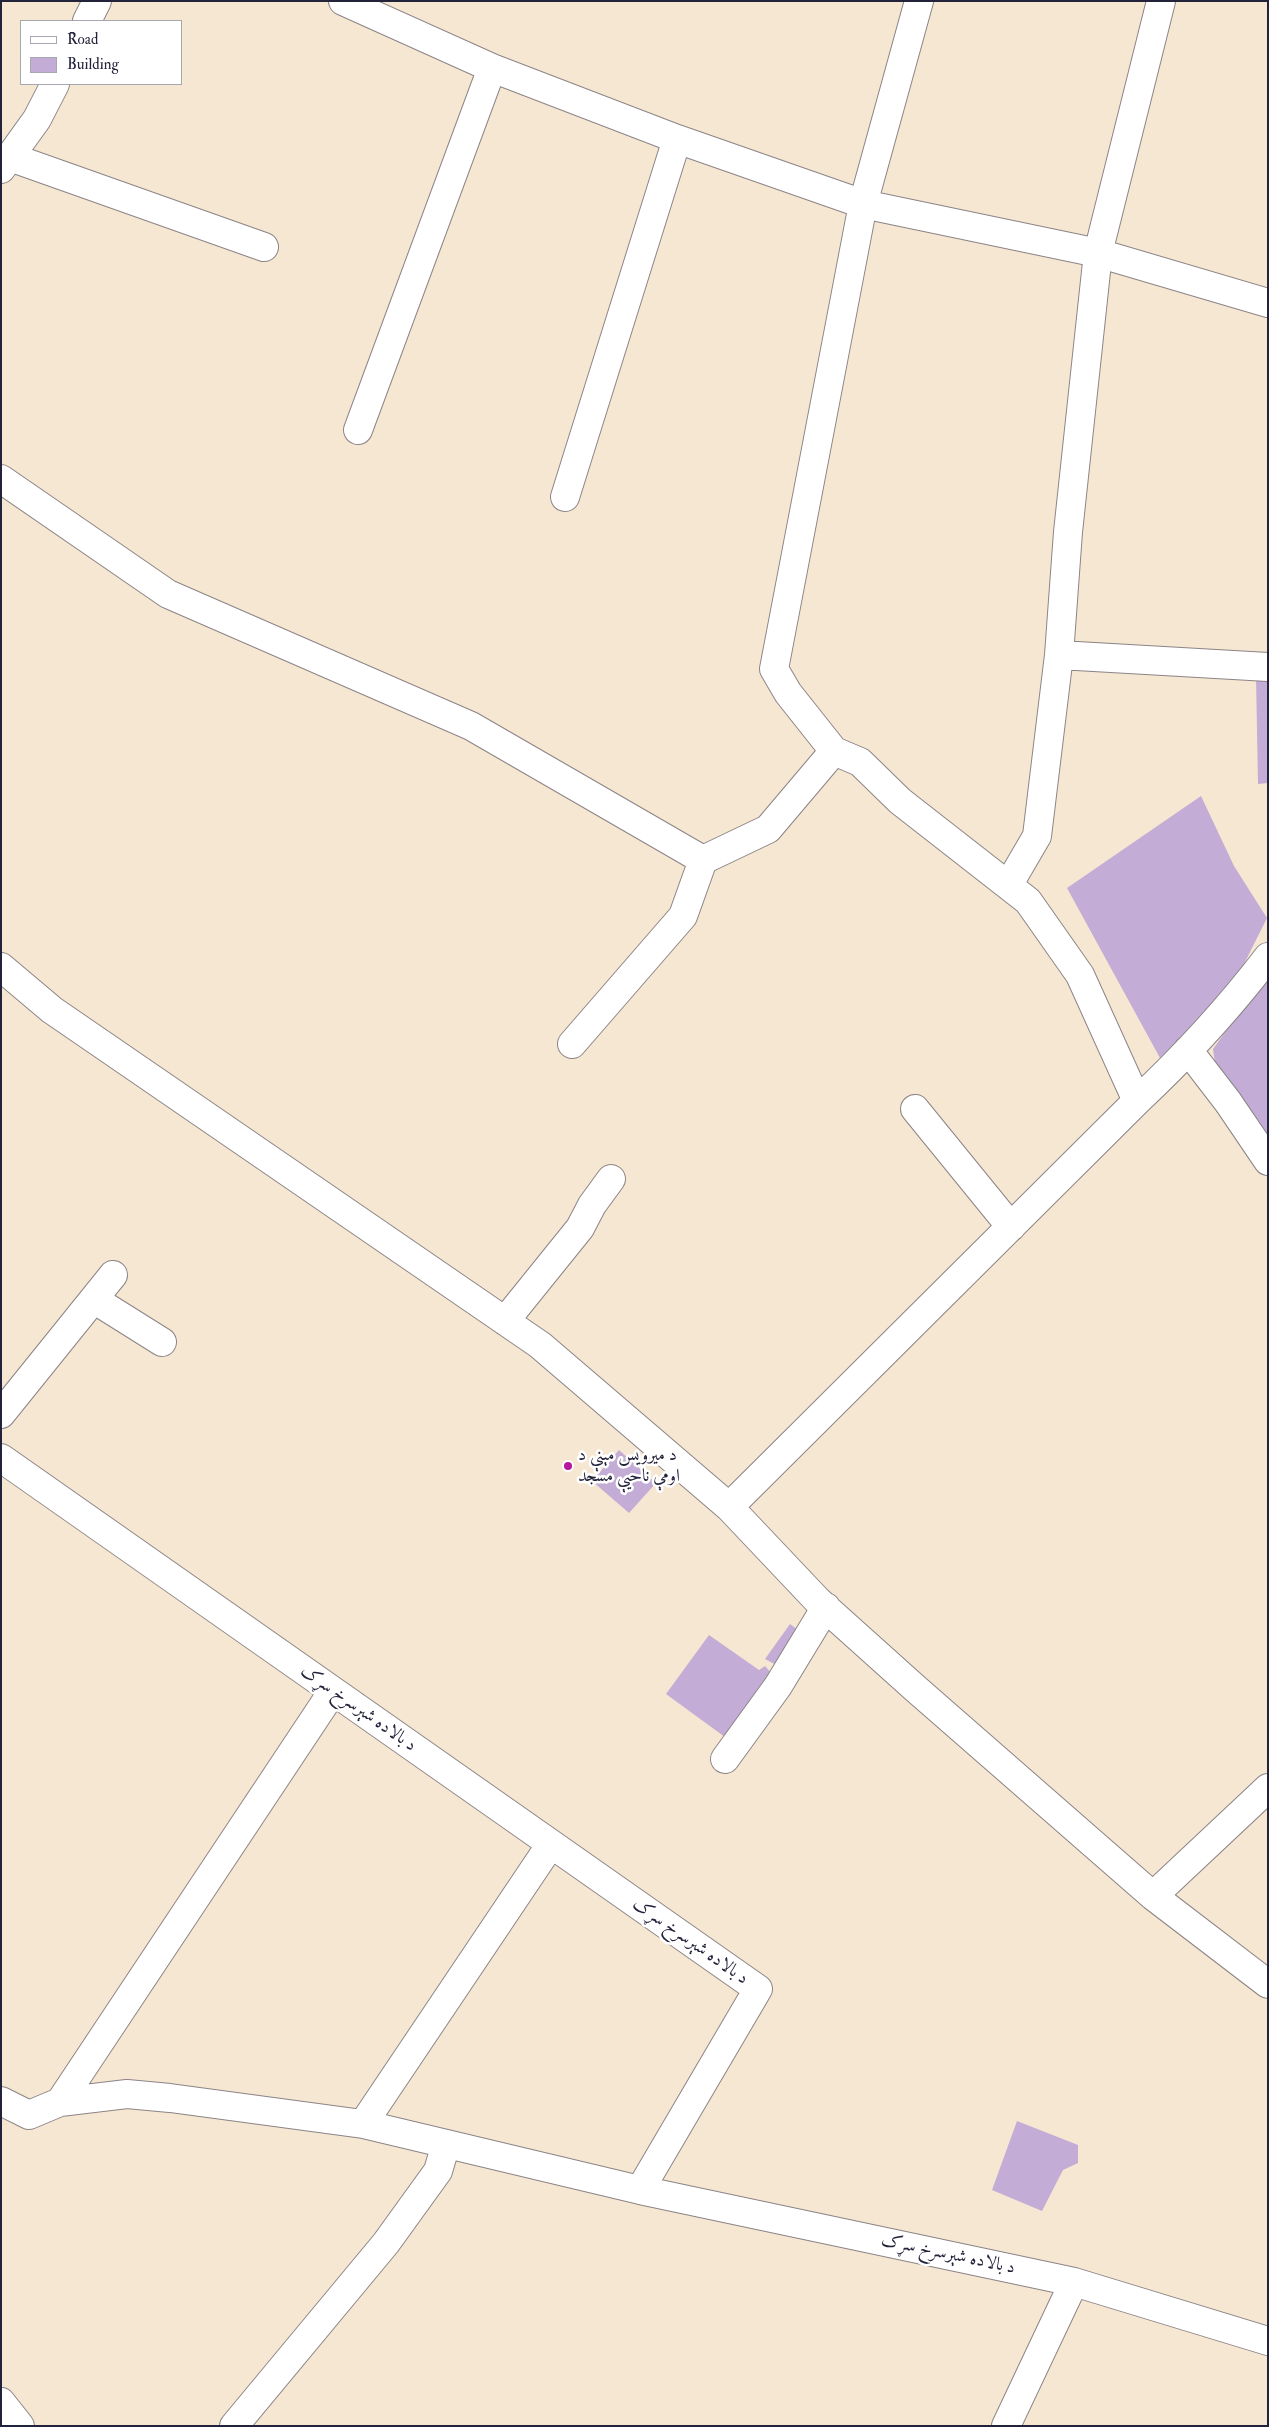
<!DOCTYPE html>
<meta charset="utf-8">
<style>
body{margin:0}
#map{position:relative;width:1269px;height:2427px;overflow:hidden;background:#f6e7d2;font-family:"IM FELL Double Pica",serif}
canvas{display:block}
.frame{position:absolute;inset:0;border:2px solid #22223b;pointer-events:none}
.legend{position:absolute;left:20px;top:20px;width:162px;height:65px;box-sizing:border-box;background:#fff;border:1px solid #a7a7b1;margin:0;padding:6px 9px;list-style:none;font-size:15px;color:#22223b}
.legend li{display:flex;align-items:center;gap:10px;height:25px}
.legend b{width:25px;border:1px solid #a7a7b1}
</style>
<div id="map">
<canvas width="1269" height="2427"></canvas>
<div class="frame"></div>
<ul class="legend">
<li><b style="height:6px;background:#fff"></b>Road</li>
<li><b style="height:14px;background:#c3acd5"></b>Building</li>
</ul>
</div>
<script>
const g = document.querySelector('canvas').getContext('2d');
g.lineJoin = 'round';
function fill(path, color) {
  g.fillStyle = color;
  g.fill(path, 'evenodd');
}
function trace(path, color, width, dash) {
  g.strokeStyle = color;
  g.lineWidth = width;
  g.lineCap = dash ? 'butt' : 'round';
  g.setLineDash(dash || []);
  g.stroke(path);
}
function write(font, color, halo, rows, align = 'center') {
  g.font = font + ' "IM FELL Double Pica",Amiri,serif';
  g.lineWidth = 5;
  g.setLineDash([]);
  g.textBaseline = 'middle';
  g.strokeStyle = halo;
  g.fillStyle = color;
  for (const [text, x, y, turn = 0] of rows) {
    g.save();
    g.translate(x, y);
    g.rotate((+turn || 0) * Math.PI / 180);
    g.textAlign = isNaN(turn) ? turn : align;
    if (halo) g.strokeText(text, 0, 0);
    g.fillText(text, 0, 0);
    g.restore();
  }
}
const building = new Path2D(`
 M1268 676V783L1258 784 1256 677Z
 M1201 796 1234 866 1267 918 1243 966 1221 998 1160 1058 1067 888Z
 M1268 972V1142L1216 1070 1213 1049Z
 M619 1450 656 1483 629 1513 592 1481Z
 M790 1624 802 1633 780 1667 765 1659Z
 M709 1635 759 1670 765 1666 773 1675 729 1740 666 1694Z
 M1017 2121 1078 2145V2163L1063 2170 1042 2211 992 2190Z`);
const minor = new Path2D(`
 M343 1 492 68 677 139 863 204 1098 253 1268 303
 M87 21 97 1
 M10 157 264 247
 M1 169 37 119 55 84
 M358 430 492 68
 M1 479 168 594 471 726 703 860 768 829 834 751
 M565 497 677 139
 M1059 655 1268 667
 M1009 884 1037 836 1059 655 1068 532 1098 253 1161 1
 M1 967 52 1010 540 1345 729 1507 818 1601 916 1689 1153 1896 1268 1984
 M572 1044 683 916 703 860
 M1188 1050 1228 1102 1268 1161
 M1137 1101C1184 1057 1229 1008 1268 957
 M915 1109 1011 1227
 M95 1300 162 1342
 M505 1321 580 1228 592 1205 611 1179
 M1 1414 113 1275
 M1 1458 758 1989 640 2190 1074 2282 1268 2341
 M729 1507 1137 1101 1080 975 1028 901 900 801 860 762 834 751 788 693 774 669 863 204 919 1
 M725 1759 778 1686 826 1607
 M1153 1896 1268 1788
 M1 2101 29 2115 60 2102 127 2094 170 2098 363 2124 640 2190
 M60 2102 333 1691
 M363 2124 551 1844
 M1 2402 20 2426
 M234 2426 386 2243 438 2171 446 2144
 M1006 2426 1074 2282`);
const markers = [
 [568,1466,5,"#b5179e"]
];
const poiNames = [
 ["د ميرویس مېنې د",578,1456],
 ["اومې ناحيې مسجد",578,1477]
];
const streetNames = [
 ["د بالاده شېرسرخ سړک",358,1709,35],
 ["د بالاده شېرسرخ سړک",690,1942,35],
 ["د بالاده شېرسرخ سړک",948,2255,12]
];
fill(building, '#c3acd5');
trace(minor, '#8c8486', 30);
trace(minor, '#fff', 28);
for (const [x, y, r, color] of markers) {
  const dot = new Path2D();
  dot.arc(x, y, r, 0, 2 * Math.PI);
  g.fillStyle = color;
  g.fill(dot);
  trace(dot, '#fff', 2);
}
write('18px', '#22223b', '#fff', poiNames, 'left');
write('18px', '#22223b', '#fff', streetNames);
</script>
